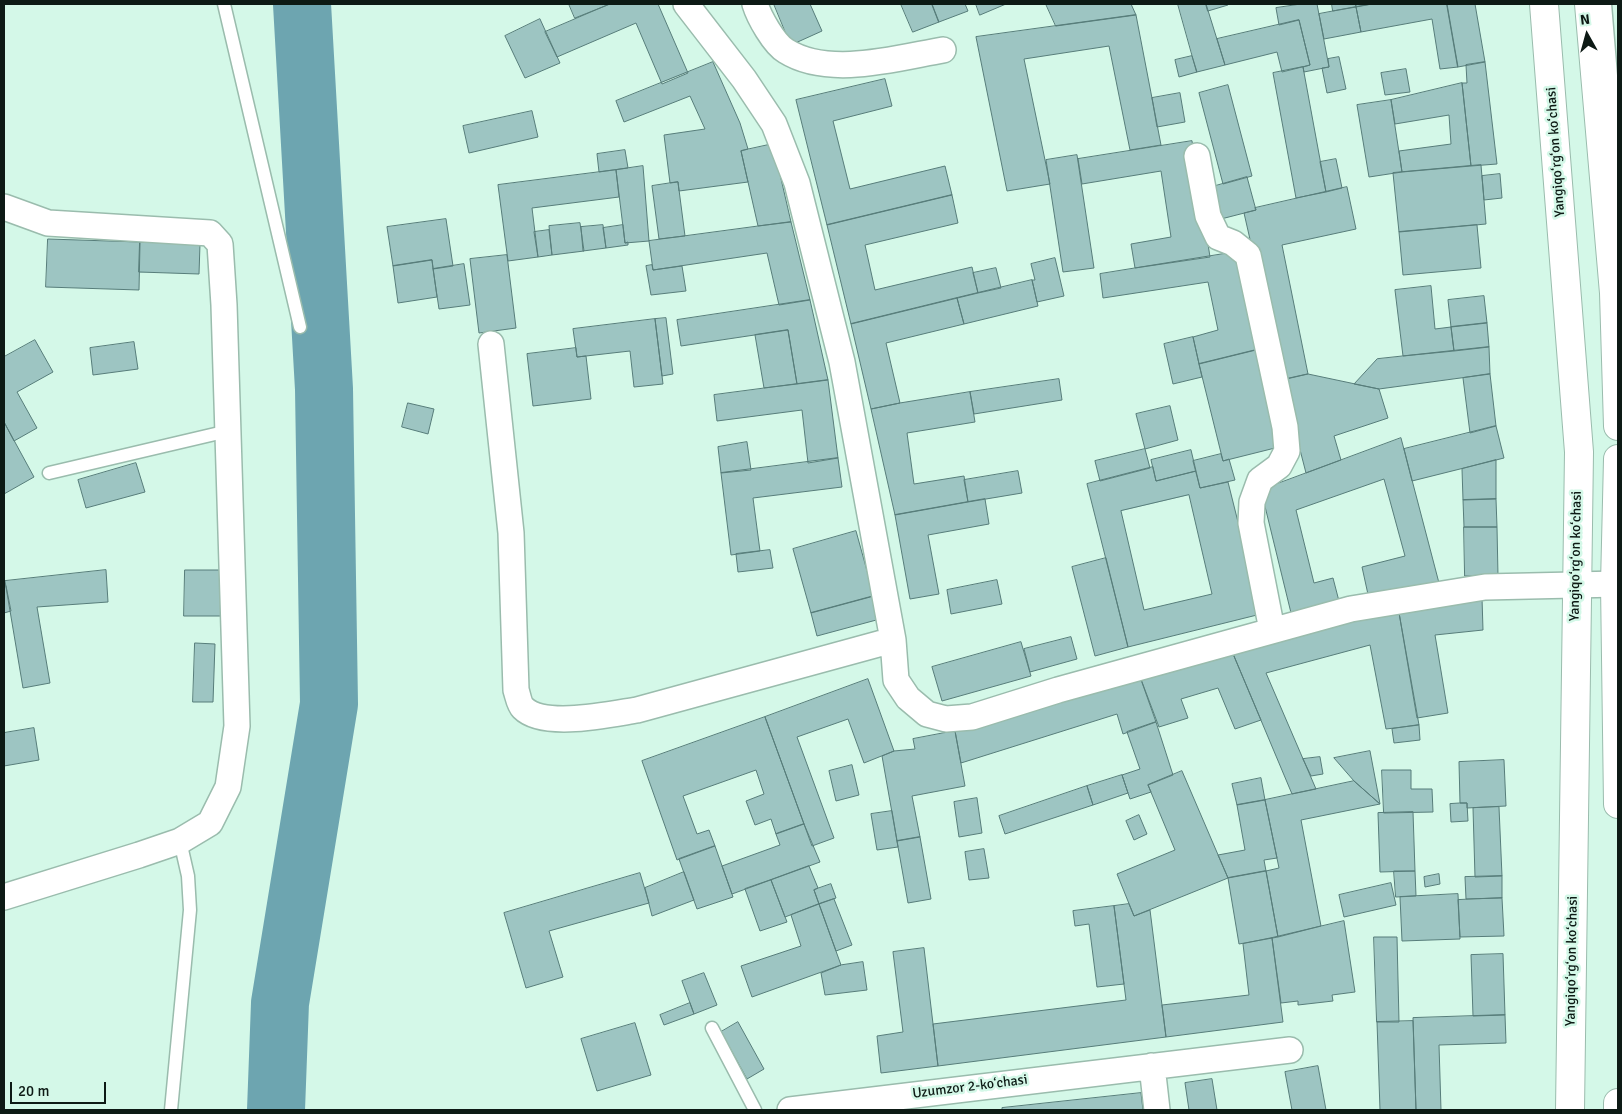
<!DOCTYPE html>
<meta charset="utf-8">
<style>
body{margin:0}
#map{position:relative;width:1622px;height:1114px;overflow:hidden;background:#d4f8e8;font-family:Signika,sans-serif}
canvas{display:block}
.frame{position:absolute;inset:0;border:5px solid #0d1a15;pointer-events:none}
.north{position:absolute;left:1562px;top:10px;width:50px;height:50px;-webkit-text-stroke:4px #d4f8e8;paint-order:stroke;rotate:353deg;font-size:14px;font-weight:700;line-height:20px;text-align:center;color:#0d1a15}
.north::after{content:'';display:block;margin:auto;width:18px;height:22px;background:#0d1a15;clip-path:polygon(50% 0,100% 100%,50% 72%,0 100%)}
.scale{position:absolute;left:10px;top:1082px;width:96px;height:22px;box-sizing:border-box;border:2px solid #0d1a15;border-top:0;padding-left:6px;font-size:15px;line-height:18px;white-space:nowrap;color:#0d1a15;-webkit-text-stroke:4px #d4f8e8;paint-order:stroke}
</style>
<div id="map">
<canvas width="1622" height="1114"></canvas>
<div class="frame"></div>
<div class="north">N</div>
<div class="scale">20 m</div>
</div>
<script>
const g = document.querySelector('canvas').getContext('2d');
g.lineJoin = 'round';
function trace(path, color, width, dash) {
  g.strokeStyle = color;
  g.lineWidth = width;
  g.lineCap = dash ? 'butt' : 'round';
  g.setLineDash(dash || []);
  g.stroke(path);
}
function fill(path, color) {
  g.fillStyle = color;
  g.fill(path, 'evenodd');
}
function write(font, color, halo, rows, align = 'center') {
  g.font = font + ' Signika,sans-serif';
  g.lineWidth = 5;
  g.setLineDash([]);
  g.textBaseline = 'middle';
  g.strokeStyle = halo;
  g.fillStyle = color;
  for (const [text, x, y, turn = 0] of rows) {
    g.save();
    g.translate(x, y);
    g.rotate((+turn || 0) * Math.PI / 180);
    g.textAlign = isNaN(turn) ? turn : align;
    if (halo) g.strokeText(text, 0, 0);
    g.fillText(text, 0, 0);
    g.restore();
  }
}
const river = new Path2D(`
 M276 1110 280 1003 329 704 324 389 302 4`);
const building = new Path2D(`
 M569 4H610L575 18Z
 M610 4H658L688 73 662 84 636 23 557 57 545 32Z
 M774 4H810L822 31 791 45Z
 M901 4H932L939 22 913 32Z
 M932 4H965L968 11 939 22Z
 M976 4H1006L980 15Z
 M1046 4H1131L1136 15 1056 26Z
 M1178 4H1206L1225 65 1197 72Z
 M1206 4H1228V5L1208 11Z
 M1301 4H1317L1329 67 1304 72 1303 67 1310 65 1299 20 1279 25 1276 8Z
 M1332 4H1356V7L1333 11Z
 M1356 4H1372L1356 7Z
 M1372 4H1447L1458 67 1440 69 1432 19 1361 32 1356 7Z
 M1447 4H1475L1485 62 1458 67Z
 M1356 7 1361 32 1324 39 1319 14Z
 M1136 15 1161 145 1130 150 1109 46 1024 59 1050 184 1007 191 976 37Z
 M540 19 560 63 525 78 505 36Z
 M1299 20 1310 65 1282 72 1277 52 1225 65 1217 39Z
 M1192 56 1197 72 1179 77 1175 60Z
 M1339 57 1346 89 1327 93 1322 68 1329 67 1328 59Z
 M713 62 740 123 748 149 741 151 748 182 679 191 678 182 670 183 664 135 705 129 690 96 624 122 616 101Z
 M1485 62 1497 164 1471 166 1462 83H1467L1466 65Z
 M1303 67 1326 192 1296 198 1273 73Z
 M1406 69 1410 92 1385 95 1381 73Z
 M885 79 892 106 833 121 850 189 945 166 952 195 827 225 796 100Z
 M1462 83 1471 166 1402 172 1399 151 1451 144 1449 115 1395 124 1391 100Z
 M1228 85 1252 176 1223 184 1199 93Z
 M1180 93 1185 122 1157 127 1152 98Z
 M1391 100 1402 172 1369 177 1357 105Z
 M532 111 538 137 469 153 463 126Z
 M1192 141 1210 257 1135 268 1131 244 1171 237 1161 171 1082 184 1078 159Z
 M773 144 791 222 758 226 741 151Z
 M625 150 628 168 599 172 597 154Z
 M1077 155 1094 268 1063 272 1046 160Z
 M1336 159 1342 188 1326 192 1320 162Z
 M1481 165 1486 224 1399 232 1393 173Z
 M643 166 649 241 625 243 616 170Z
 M616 170 619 197 532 208 538 257 508 261 498 185Z
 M1500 174 1502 198 1484 200 1482 176Z
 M1247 177 1256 210 1221 219 1212 187Z
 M678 182 685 236 659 239 652 186Z
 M1347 187 1356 229 1282 245 1308 374 1282 380 1244 213 1256 210 1255 208Z
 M952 195 958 223 865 245 875 290 972 267 978 293 851 324 827 225Z
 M446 219 453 266 433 269 432 260 393 266 387 227Z
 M791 222 810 300 779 305 767 253 653 270 649 241Z
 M580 223 584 251 552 255 549 226Z
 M603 225 606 248 583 251 581 227Z
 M623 225 625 243 628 242V245L606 248 603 228Z
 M1477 225 1481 268 1403 275 1399 232Z
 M549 230 552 255 538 257 534 232Z
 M48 239 140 242 139 290 46 287Z
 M140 242 200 244 199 274 139 272Z
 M1236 252 1256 350 1199 364 1193 337 1218 330 1208 282 1103 298 1100 274Z
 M507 255 516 328 479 333 470 259Z
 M1055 258 1064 296 1037 302 1032 280H1035L1031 264Z
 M432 260 437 297 398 303 393 266Z
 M464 264 470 305 439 309 433 269Z
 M652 265 653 270 682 266 686 291 651 295 646 266Z
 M996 268 1001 288 978 293 973 273Z
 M1032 280 1038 306 964 324 957 298Z
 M1431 286 1435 329 1451 327 1454 351 1403 356 1395 290Z
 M1484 296 1487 323 1451 327 1448 300Z
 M957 298 964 324 886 343 900 403 871 409 851 324Z
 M810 300 828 380 797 384 788 330 681 346 677 320Z
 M666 318 673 374 662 376 655 319Z
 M655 319 663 384 634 387 630 351 577 357 573 329Z
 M1487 323 1489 347 1454 351 1451 327Z
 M788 330 797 384 764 388 755 335Z
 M1193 337 1202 377 1173 384 1164 344Z
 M35 340 53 372 17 392 37 428 14 441 4 422V357Z
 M134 342 138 369 93 375 90 348Z
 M1489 347 1490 374 1379 389 1354 384 1377 359Z
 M576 348 577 357 586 356 591 399 533 406 527 354Z
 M1256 350 1279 447 1223 461 1199 364Z
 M1308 374 1379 389 1388 418 1334 436 1341 460 1306 473 1282 380Z
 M1490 374 1496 426 1470 433 1463 378Z
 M1059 379 1062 400 974 414 970 392Z
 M828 380 838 458 808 463 802 410 717 421 714 395Z
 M970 392 975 422 907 433 914 484 964 476 968 502 895 515 871 409 900 403Z
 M408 403 434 409 428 434 402 427Z
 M1170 406 1178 440 1145 449 1136 414Z
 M4 422 34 477 4 494Z
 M1496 426 1504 458 1412 481 1404 449Z
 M1401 438 1439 583 1369 599 1362 567 1405 556 1384 479 1296 510 1314 583 1333 578 1340 605 1292 617 1261 490Z
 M747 442 751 470 721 473 718 447Z
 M1145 449 1150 468 1100 481 1095 461Z
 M1191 450 1196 471 1156 481 1151 460Z
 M1221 454 1223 461 1229 459 1235 480 1200 488 1193 461Z
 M838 458 842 487 753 498 760 551 731 555 721 473Z
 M1496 460V499L1463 500 1462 469Z
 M136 463 145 492 86 508 78 480Z
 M1153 467 1156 481 1196 471 1200 488 1228 482 1261 614 1128 647 1087 484ZM1189 495 1212 594 1144 610 1121 511Z
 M1018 471 1022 493 968 502 964 480Z
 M985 499 989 524 928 535 939 594 910 599 895 515Z
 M1496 499 1497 527H1464L1463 500Z
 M1464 527H1497L1498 576H1465Z
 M856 531 874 596 811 613 793 549Z
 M770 550 773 568 738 572 736 554Z
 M1106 558 1128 647 1095 656 1072 567Z
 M106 570 108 602 37 607 50 683 23 688 5 581Z
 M185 570H226L225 616H184Z
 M997 580 1002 604 951 614 947 590Z
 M6 586 11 611 4 613V587Z
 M874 596 880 619 817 636 811 613Z
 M1482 598 1483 630 1435 635 1448 713 1417 718 1398 607Z
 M1398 607 1419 725 1386 729 1370 645 1266 673 1316 789 1292 794 1231 649Z
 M1071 637 1077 659 1030 672 1024 649Z
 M1021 642 1031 676 942 701 932 667Z
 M195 643 215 644 213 702H193Z
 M1231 649 1261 720 1235 729 1218 688 1181 699 1188 718 1159 727 1139 674Z
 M1139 674 1156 722 1123 734 1117 714 961 763 955 731Z
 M868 679 894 751 864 763 848 719 797 737 834 838 812 846 765 717Z
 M765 717 804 824 776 834 771 819 755 825 746 801 764 794 756 770 683 796 697 834 709 830 715 846 677 860 642 761Z
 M1156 722 1173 775 1148 785 1151 792 1130 799 1122 775 1140 769 1127 732Z
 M1419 725 1420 740 1394 743 1392 729Z
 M34 728 39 760 4 766V733Z
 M955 731 965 786 912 796 920 837 897 841 882 756 894 751 915 749 913 739Z
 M1370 751 1380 804 1354 781 1334 758Z
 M1320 757 1323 774 1311 776 1303 759Z
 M1504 760 1506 806 1467 808V803H1460L1459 762Z
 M852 765 859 795 836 801 829 771Z
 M1382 770H1411V789H1432L1433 812 1384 813Z
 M1182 771 1228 878 1134 916 1117 874 1175 850 1148 785Z
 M1122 775 1128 793 1093 805 1087 786Z
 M1261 778 1265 800 1237 805 1232 784Z
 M1354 781 1380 804 1301 820 1321 926 1278 937 1266 871 1279 868 1265 800Z
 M1087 786 1093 805 1005 834 999 816Z
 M977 798 982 833 959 837 954 802Z
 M1265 800 1277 858 1264 860 1266 871 1228 878 1218 855 1245 850 1237 805Z
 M1460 803H1467L1468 821 1451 822 1450 804Z
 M1499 807 1502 876 1475 877 1473 808Z
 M892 811 898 847 877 850 871 814Z
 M1413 812 1415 871 1380 872 1378 813Z
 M1139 815 1147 834 1134 840 1126 821Z
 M804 824 820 862 732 894 722 866 780 845 776 834Z
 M920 837 931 899 908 903 897 841Z
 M715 846 733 897 697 909 679 859Z
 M984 849 989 878 969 880 965 852Z
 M809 866 818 888 814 890 819 904 785 917 771 880Z
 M1266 871 1278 937 1239 944 1228 878Z
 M1394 871H1415L1416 896 1396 897Z
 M684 872 694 900 652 916 645 888Z
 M640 873 649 903 549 931 563 977 526 988 504 913Z
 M1439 874 1440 884 1425 887 1424 877Z
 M1502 876V898L1466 899 1465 877Z
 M771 880 787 922 760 931 745 889Z
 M1391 883 1396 905 1344 917 1339 895Z
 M831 884 836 898 819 904 814 890Z
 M1458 894 1460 939 1402 941 1400 897Z
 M1502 898 1504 936 1460 937 1458 900Z
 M834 899 852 945 836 951 819 904Z
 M819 904 841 965 752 997 741 966 801 946 791 915Z
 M1129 904 1134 916 1150 910 1166 1037 938 1066 933 1024 1126 1000 1114 906Z
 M1114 906 1124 984 1097 987 1089 924 1075 926 1073 911Z
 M1344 921 1355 992 1332 995 1333 1001 1298 1005V1001L1281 1003 1272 938Z
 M1374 937H1397L1399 1022H1377Z
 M1272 938 1283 1022 1166 1037 1162 1005 1249 995 1243 944Z
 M924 948 938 1066 881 1073 877 1036 903 1032 893 952Z
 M1503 954 1505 1015 1473 1016 1471 955Z
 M863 962 867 990 825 995 821 973 841 965Z
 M704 973 717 1005 694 1014 682 981Z
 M690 1003 694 1014 664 1025 660 1015Z
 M1505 1015 1506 1043 1439 1045 1441 1110H1416L1413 1018Z
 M1413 1021 1416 1110H1380L1377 1022Z
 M738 1022 764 1069 747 1079 721 1032Z
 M635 1023 651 1075 597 1091 581 1039Z
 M1318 1066 1326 1110H1292L1285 1072Z
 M1212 1079 1217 1110H1189L1185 1083Z
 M1141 1093 1143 1110H1002V1108Z`);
const lane = new Path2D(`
 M224 4 300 327
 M1605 4 1618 159
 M49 473 228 431
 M712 1028 755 1110
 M171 1110 190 910 188 876 180 841`);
const street = new Path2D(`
 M686 4 744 79 774 124 797 183 842 362 893 640 896 680 908 698 927 714 946 719 972 717 1058 690 1351 609 1485 587 1618 584
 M755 4C759 17 774 44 786 51 829 78 897 58 943 50
 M1197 156 1208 216 1218 237 1233 243 1248 255 1285 427 1287 451 1279 466 1260 480 1252 502 1251 523 1272 630
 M4 207 48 223 210 233 220 244 224 305 237 726 228 787 210 823 180 841 139 855 4 897
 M491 344 511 533 516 690C518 696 519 704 523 708 544 729 611 714 637 710L893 640
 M1152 1066 1157 1110
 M790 1110 1290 1050`);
const primary = new Path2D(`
 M1544 4 1579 452 1570 1110
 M1589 4 1614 293 1618 426
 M1618 459 1615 584 1618 804
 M1618 1110V1103`);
const streetNames = [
 ["Yangiqoʻrgʻon koʻchasi",1556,152,-94],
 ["Yangiqoʻrgʻon koʻchasi",1576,556,-89],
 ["Yangiqoʻrgʻon koʻchasi",1572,961,-89],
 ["Uzumzor 2-koʻchasi",970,1087,-7]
];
trace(river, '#6da5b0', 58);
fill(building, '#9dc5c2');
trace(building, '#577d7a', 1);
trace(lane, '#9abcad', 15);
trace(street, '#9abcad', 28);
trace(primary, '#9abcad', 30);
trace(lane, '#fff', 12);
trace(street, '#fff', 25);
trace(primary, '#fff', 28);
write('14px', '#0d1a15', '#d4f8e8', streetNames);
</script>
